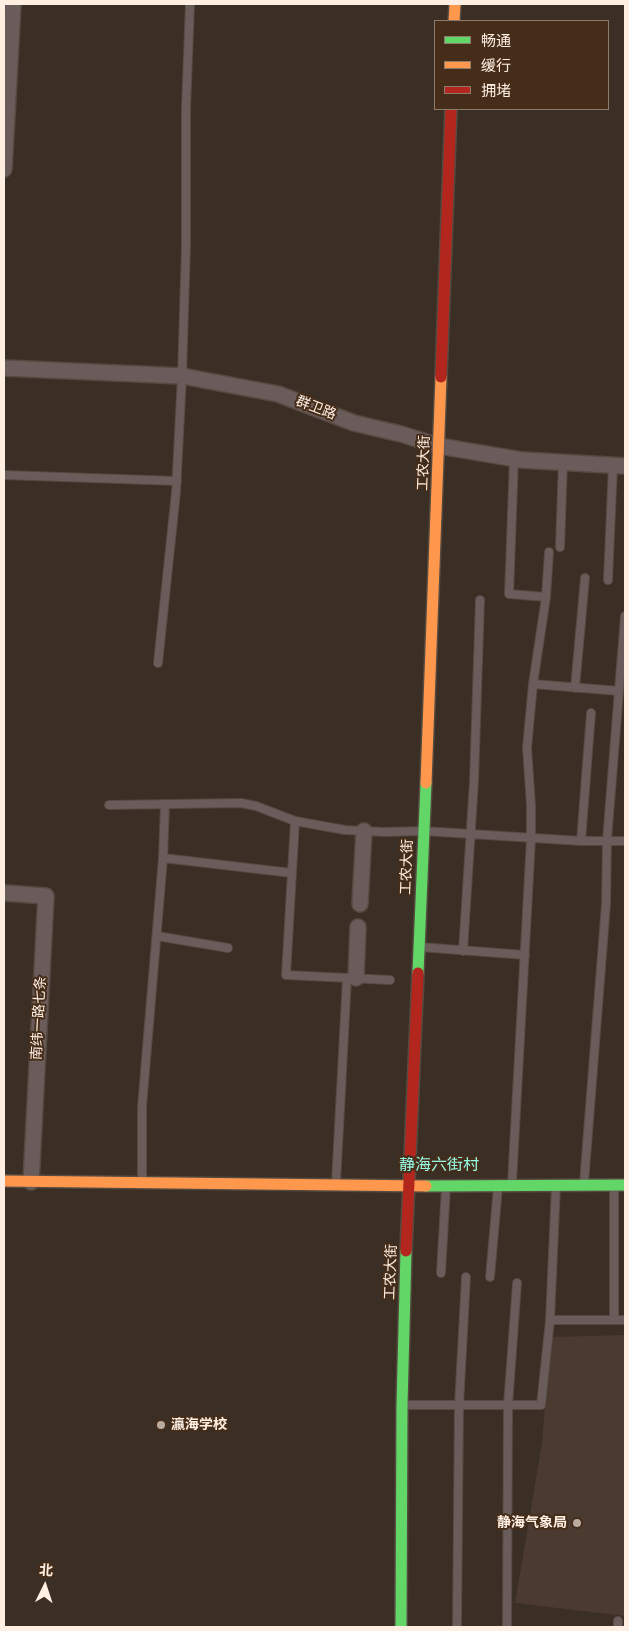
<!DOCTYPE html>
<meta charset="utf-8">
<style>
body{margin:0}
#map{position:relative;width:629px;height:1631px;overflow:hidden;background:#3b2e24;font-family:Karla,"Noto Sans SC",sans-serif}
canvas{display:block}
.frame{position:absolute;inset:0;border:5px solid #ffefe3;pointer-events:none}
.legend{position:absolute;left:434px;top:20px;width:175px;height:90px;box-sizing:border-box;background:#452d1a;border:1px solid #8f7b6a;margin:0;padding:6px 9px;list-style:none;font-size:15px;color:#ffefe3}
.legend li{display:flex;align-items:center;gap:10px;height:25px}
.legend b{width:25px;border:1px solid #8f7b6a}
.north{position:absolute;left:20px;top:1561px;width:50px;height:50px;-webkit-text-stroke:4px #452d1a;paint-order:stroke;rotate:4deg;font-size:14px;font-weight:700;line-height:20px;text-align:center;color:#ffefe3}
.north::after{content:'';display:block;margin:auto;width:18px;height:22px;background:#ffefe3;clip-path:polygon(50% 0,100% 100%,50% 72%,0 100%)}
</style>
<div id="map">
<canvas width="629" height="1631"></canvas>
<div class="frame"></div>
<ul class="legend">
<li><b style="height:6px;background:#63d668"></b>畅通</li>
<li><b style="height:6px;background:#ff974d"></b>缓行</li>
<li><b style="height:6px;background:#b3261e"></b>拥堵</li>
</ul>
<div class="north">北</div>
</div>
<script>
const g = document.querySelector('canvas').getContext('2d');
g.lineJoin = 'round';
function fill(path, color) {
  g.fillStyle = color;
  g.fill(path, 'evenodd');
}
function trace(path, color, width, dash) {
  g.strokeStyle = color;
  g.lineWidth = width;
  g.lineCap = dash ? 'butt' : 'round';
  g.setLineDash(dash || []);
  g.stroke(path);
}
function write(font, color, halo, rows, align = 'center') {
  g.font = font + ' Karla,"Noto Sans SC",sans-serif';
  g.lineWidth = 4;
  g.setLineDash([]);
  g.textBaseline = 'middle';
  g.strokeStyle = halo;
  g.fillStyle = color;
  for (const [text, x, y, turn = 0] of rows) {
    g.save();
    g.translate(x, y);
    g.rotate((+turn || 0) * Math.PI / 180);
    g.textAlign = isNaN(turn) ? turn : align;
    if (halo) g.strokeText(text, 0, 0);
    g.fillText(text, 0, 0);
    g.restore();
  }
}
const commercial = new Path2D(`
 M625 1335V1616L515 1603 542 1443 551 1337Z`);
const lane = new Path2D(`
 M514 459 509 594 546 597
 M4 475 177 481
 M560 547 563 462
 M608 580 613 465
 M158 663 176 492 182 376 186 246V108L190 4
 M533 684 619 691
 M575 688 585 578
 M109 805 241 803 256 806 295 821 345 830 384 832 424 831 581 841H625
 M295 821 286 975 390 980
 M581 841 591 713
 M163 858 292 873
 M157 936 228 948
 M420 947 525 955
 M463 951 474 781 480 600
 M142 1181V1107L163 858 165 804
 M336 1183 347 978
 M512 1183 531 839V805L527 748 533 684 546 597 549 552
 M584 1183 606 904 607 840 625 616
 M614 1187V1320
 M441 1273 446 1187
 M490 1277 498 1187
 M550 1320H625
 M404 1405H541L550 1320 556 1186
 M457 1627 459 1405 466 1277
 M507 1627 508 1405 517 1283
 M618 1627V1621`);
const street = new Path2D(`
 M4 169 13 4
 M4 368 182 376 278 394 354 423 401 434 439 446 522 460 625 466
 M4 893 46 896 31 1182
 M360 904 364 831
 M356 978 358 927`);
const fast = new Path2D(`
 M418 973 426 783
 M426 1186 625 1185
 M401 1627 402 1405 406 1251`);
const slow = new Path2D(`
 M454 21 455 4
 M426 783 441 377
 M4 1181 426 1186`);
const jam = new Path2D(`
 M441 377 451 109
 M406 1251 418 973`);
const markers = [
 [161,1425,5,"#baaba0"],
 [577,1523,5,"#baaba0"]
];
const streetNames = [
 ["群卫路",316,408,21],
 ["工农大街",424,463,-88],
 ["工农大街",407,867,-88],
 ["南纬一路七条",39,1018,-87],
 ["工农大街",391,1272,-88]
];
const poiNames = [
 ["瀛海学校",171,1425],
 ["静海气象局",567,1523,"right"]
];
const quarterNames = [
 ["静海六街村",439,1165]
];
fill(commercial, '#4a3a30');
trace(lane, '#554a40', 10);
trace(street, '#554a40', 18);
trace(fast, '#554a40', 14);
trace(slow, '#554a40', 14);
trace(jam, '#554a40', 14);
trace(lane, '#6a5c5b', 8);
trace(street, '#6a5c5b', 15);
trace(fast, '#63d668', 11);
trace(slow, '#ff974d', 11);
trace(jam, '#b3261e', 11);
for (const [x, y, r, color] of markers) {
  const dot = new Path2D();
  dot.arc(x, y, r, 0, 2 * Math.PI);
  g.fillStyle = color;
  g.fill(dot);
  trace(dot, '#452d1a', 2);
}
write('14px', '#ffefe3', '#452d1a', streetNames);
write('bold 14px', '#ffefe3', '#452d1a', poiNames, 'left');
write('16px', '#95fae4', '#452d1a', quarterNames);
</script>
